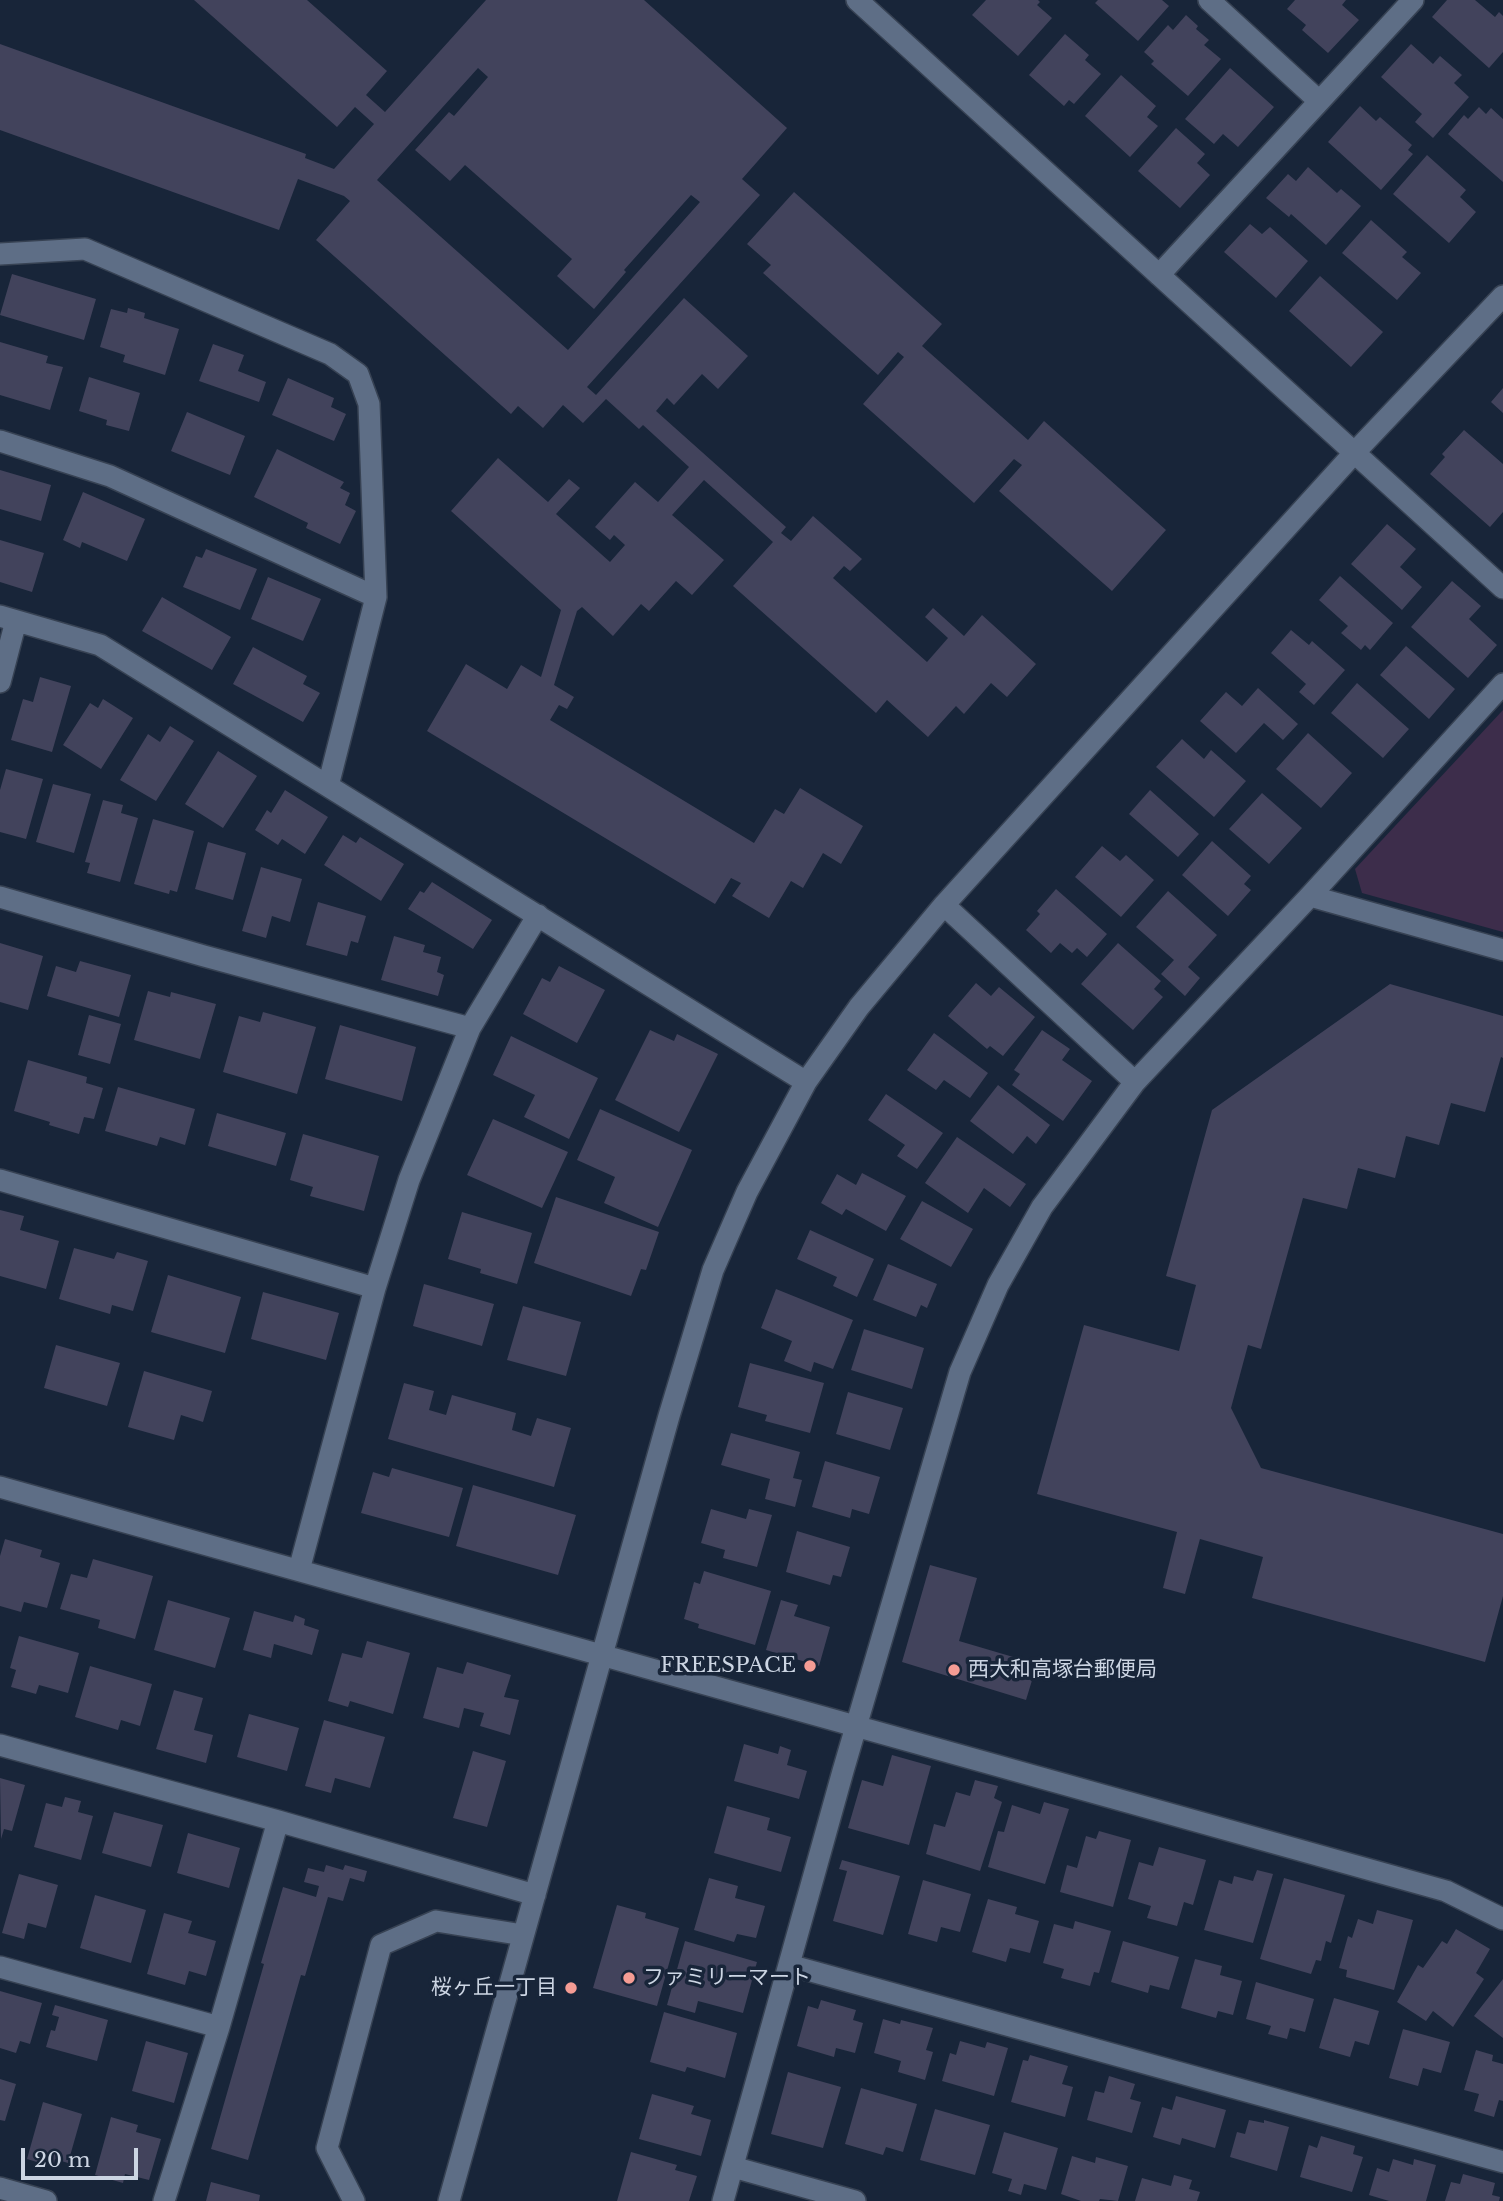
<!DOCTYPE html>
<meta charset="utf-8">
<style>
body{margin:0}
#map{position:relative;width:1503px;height:2201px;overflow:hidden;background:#182539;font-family:"Libre Baskerville",serif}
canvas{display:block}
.scale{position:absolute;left:21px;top:2148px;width:117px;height:32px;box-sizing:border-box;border:4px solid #ccd5e3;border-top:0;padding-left:9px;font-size:21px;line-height:24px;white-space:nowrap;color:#ccd5e3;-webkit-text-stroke:5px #182539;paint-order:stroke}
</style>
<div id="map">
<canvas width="1503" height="2201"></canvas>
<div class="scale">20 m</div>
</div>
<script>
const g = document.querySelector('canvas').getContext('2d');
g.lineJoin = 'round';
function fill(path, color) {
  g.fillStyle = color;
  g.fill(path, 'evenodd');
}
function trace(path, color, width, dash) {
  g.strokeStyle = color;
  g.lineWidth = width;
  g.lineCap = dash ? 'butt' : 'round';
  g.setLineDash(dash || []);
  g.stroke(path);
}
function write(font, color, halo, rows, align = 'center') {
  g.font = font + ' "Libre Baskerville","Noto Sans JP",serif';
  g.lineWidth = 7;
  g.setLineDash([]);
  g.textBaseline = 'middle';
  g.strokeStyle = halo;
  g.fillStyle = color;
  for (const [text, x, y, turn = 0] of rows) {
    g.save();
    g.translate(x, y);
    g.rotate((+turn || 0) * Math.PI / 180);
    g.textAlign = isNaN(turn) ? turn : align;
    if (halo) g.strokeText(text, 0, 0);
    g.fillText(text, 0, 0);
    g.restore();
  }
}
const green = new Path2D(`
 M1503 710V932L1362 893 1355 869Z`);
const building = new Path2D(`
 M194 0H307L387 71 366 95 385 112 486 0H644L787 128 742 179 760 195 587 387 596 395 684 298 748 356 718 389 702 374 674 405 667 398 656 411 786 527 781 533 791 541 813 516 862 559 850 571 844 566 833 578 927 662 948 638 925 617 933 608 964 636 982 615 1036 664 1007 697 991 683 964 714 956 706 928 737 887 700 876 713 733 586 773 542 704 480 672 515 724 560 692 595 676 581 649 611 641 604 613 636 582 607 577 611 554 685 574 697 567 709 559 705 550 720 754 843 775 809 784 814 800 788 863 826 841 864 823 853 803 888 791 881 769 918 732 896 741 883 731 878 715 904 427 731 466 664 507 689 521 665 541 677 561 610 451 511 498 458 548 502 569 479 580 488 556 514 610 562 625 545 614 535 610 540 595 527 635 482 658 502 689 467 643 425 639 429 606 399 583 423 563 405 543 428 518 406 511 414 316 240 350 201 344 196 298 179 279 230 0 130V44L306 154 305 158 334 169 374 124 355 107 337 127ZM478 68 488 77 454 116 449 112 415 150 450 181 465 165 572 259 557 276 594 309 626 272 624 270 691 195 700 202 568 350 377 180Z
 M986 0H1038L1040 2 1037 5 1052 18 1018 56 972 15Z
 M1098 0H1162L1169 6 1138 41 1095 3Z
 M1295 0H1346L1342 5 1359 20 1328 53 1302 30 1306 25 1287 9Z
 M1447 0H1475L1495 17 1499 12 1503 16V52L1489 68 1432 17Z
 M1186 15 1198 26 1196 29 1209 40 1204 45 1221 59 1188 96 1151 64 1154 61 1144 52 1168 25 1173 30Z
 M1065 34 1089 55 1085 60 1101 74 1074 104 1069 100 1064 106 1029 75Z
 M1411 44 1433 64 1440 56 1462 75 1454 83 1469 97 1433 138 1415 122 1422 114 1381 77Z
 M1230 68 1274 107 1238 147 1223 134 1214 144 1185 119Z
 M1121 75 1156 106 1147 117 1158 126 1130 157 1085 116Z
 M1360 106 1376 121 1380 117 1412 145 1408 150 1413 154 1381 190 1328 142Z
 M1479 107 1486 114 1491 108 1503 119V182L1448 134 1464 115 1468 119Z
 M1176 128 1205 154 1197 163 1210 175 1180 208 1138 171Z
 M1427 155 1466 190 1460 197 1476 212 1449 243 1393 194Z
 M1308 167 1337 193 1341 189 1361 206 1326 245 1291 214 1289 217 1266 198 1288 174 1296 181Z
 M794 192 942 324 922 346 1028 440 1044 421 1166 530 1112 591 999 491 1022 465 1014 459 974 503 863 404 904 357 898 352 878 375 763 273 771 265 747 244Z
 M1371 220 1407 252 1402 257 1421 273 1397 300 1342 253Z
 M1250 224 1262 234 1270 227 1308 261 1276 298 1224 252Z
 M12 274 96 299 84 340 0 315Z
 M1320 276 1383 332 1351 367 1289 311Z
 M128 308 145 313 144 318 179 329 165 375 123 362 125 355 100 347 111 309 127 313Z
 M0 342 48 356 46 363 63 367 50 410 0 395Z
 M213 344 244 355 238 371 266 382 259 402 199 381Z
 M89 377 140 393 129 431 106 425 107 420 79 411Z
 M288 378 334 398 331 407 346 414 334 441 272 415Z
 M1503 388V413L1491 402Z
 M187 412 245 436 230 475 171 451Z
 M1464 430 1503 464V512L1490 527 1430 474 1445 457 1442 454Z
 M277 449 344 482 340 488 350 493 345 505 356 511 340 544 306 528 308 523 254 497Z
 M0 470 51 485 41 521 0 509Z
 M83 492 145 519 127 561 82 542 80 548 63 540Z
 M1387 524 1416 549 1400 567 1422 587 1402 610 1351 564Z
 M0 540 44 553 32 592 0 582Z
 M206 549 257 569 240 610 183 587 196 556 202 558Z
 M1340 576 1393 623 1370 650 1365 645 1361 650 1341 633 1348 626 1319 600Z
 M268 577 321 599 303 641 251 619Z
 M1452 581 1481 606 1469 619 1497 645 1468 678 1411 627Z
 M162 597 231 637 212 670 142 631Z
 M1291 630 1309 645 1312 641 1345 670 1314 705 1299 692 1306 684 1271 653Z
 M1406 646 1455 689 1429 719 1380 675Z
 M253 647 307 676 303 684 320 693 303 722 233 684Z
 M40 677 71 686 52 752 11 740 23 699 33 702Z
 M1357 683 1409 729 1383 758 1331 713Z
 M1258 688 1298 724 1283 740 1264 723 1236 753 1200 721 1226 692 1242 706Z
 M103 699 133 718 101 769 63 745 90 703 98 708Z
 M170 726 194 741 156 801 120 780 148 734 160 742Z
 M1308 733 1352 773 1321 808 1276 769Z
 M1182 739 1204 759 1211 750 1246 781 1214 817 1156 767Z
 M218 751 257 776 223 828 185 804Z
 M6 769 43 779 26 839 0 832V790Z
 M53 784 91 794 74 853 36 842Z
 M285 790 328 817 305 854 282 839 278 845 255 830 267 810 271 813Z
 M1150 790 1199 834 1178 857 1129 814Z
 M1262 793 1302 828 1269 864 1229 829Z
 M103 800 123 805 121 813 138 818 120 882 87 873 90 863 85 862Z
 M153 819 194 831 177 892 170 890 169 894 134 884Z
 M343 835 356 843 360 837 404 864 381 901 324 865Z
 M1212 841 1251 876 1244 884 1251 890 1228 916 1182 875Z
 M208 842 246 853 233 900 195 889Z
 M1102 846 1120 861 1126 855 1154 880 1121 917 1075 877Z
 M261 867 302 879 290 922 272 916 266 938 242 931Z
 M432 882 492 920 473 949 408 909 420 891 424 893Z
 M1056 889 1107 934 1087 957 1077 948 1072 953 1060 943 1051 953 1026 930 1040 914 1037 911Z
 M1168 891 1217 935 1188 967 1200 978 1185 996 1161 974 1174 960 1136 927Z
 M318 902 366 916 358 943 351 941 347 956 306 945Z
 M394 936 425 945 423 952 441 957 437 972 444 975 438 996 381 980Z
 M0 943 43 956 28 1010 0 1002Z
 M1118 943 1161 981 1154 989 1163 997 1133 1030 1081 984Z
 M80 961 131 975 119 1017 47 996 56 966 76 972Z
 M559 966 605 990 577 1043 523 1014 542 978 550 982Z
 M976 983 991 996 999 987 1035 1017 1003 1056 990 1046 987 1049 948 1016Z
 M1390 984 1503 1016V1058L1501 1057 1485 1112 1451 1103 1439 1145 1406 1136 1395 1178 1358 1168 1347 1209 1303 1198 1261 1349 1248 1345 1231 1408 1261 1468 1503 1534V1596L1485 1662 1252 1598 1263 1557 1200 1539 1185 1594 1163 1588 1177 1532 1037 1494 1084 1325 1179 1351 1196 1285 1166 1276 1212 1110Z
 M148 991 170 997 171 992 216 1004 200 1059 134 1040Z
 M263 1012 316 1027 297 1094 223 1072 239 1016 260 1022Z
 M89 1015 121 1024 110 1064 78 1055Z
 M340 1025 416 1047 402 1101 325 1079Z
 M650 1030 674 1041 677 1034 718 1054 679 1132 615 1100Z
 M1042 1030 1070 1049 1062 1060 1092 1081 1063 1121 1012 1085 1020 1074 1014 1070Z
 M934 1033 988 1073 970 1098 944 1080 936 1090 907 1070Z
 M511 1036 598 1078 569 1139 524 1117 535 1095 493 1075Z
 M28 1060 87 1077 86 1083 103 1088 94 1119 84 1117 79 1134 49 1125 50 1122 14 1111Z
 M998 1085 1050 1125 1036 1144 1027 1136 1013 1154 970 1121Z
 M118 1087 195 1109 185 1145 160 1137 157 1146 105 1131Z
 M886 1094 943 1133 917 1169 897 1156 905 1145 868 1120Z
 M600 1109 692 1150 658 1227 604 1203 615 1177 577 1160Z
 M217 1113 286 1133 276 1166 208 1146Z
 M493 1119 568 1152 542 1208 467 1175Z
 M303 1134 379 1156 364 1211 310 1196 313 1187 290 1180Z
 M957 1137 1026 1184 1010 1207 984 1188 968 1213 925 1183Z
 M862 1173 906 1196 886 1231 846 1209 842 1215 821 1203 837 1174 856 1185Z
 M556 1197 659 1232 646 1270 641 1269 631 1296 534 1263Z
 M922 1201 973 1229 951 1267 900 1239Z
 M0 1210 24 1216 20 1230 59 1241 46 1289 0 1276Z
 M462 1212 532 1233 517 1284 480 1273 481 1269 448 1259Z
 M810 1230 874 1259 857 1297 833 1286 837 1277 797 1259Z
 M74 1248 114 1259 117 1252 148 1261 133 1311 112 1305 110 1314 59 1299Z
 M888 1264 937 1284 927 1308 921 1305 916 1317 873 1300Z
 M168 1275 241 1297 225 1353 151 1332Z
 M424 1284 494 1304 482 1346 413 1326Z
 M776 1289 853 1320 833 1369 814 1362 811 1372 784 1361 792 1341 761 1328Z
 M263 1292 339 1313 326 1360 251 1339Z
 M523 1306 581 1322 566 1376 507 1360Z
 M864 1329 924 1348 912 1389 851 1370Z
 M56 1345 120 1363 107 1406 44 1388Z
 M750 1363 824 1383 810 1433 765 1421 767 1415 738 1407Z
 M144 1371 212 1391 203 1422 181 1415 174 1440 128 1427Z
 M404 1383 434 1391 429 1410 446 1415 452 1395 516 1413 512 1430 531 1436 537 1418 571 1428 554 1487 388 1439Z
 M848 1392 903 1408 890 1450 836 1434Z
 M731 1433 800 1452 793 1478 802 1480 795 1507 765 1499 770 1479 721 1465Z
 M825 1461 880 1477 869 1514 852 1509 850 1518 812 1507Z
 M392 1468 463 1488 449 1537 361 1513 373 1472 389 1477Z
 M473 1485 576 1515 558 1575 456 1546Z
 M711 1509 746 1519 749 1509 772 1515 757 1567 723 1558 725 1550 701 1543Z
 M797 1531 850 1547 841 1577 833 1575 830 1585 786 1572Z
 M5 1539 42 1550 40 1557 60 1563 47 1608 24 1602 21 1612 0 1606V1556Z
 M93 1559 153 1576 135 1639 98 1628 100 1620 60 1609 71 1574 87 1578Z
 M930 1565 977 1578 959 1641 1037 1664 1026 1700 902 1662Z
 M704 1571 771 1591 755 1645 698 1628 699 1624 684 1619 694 1582 700 1584Z
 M168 1600 230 1618 215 1668 154 1650Z
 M781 1600 798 1605 794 1616 830 1627 819 1666 766 1650Z
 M254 1611 293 1622 295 1615 305 1619 304 1625 319 1630 312 1655 274 1644 271 1658 243 1650Z
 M19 1636 79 1653 68 1693 39 1685 36 1694 11 1687 16 1670 10 1668Z
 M367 1641 410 1653 393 1714 350 1701 348 1707 328 1701 342 1653 362 1658Z
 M467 1662 511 1675 504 1697 519 1700 510 1735 480 1726 484 1713 464 1708 459 1728 423 1718 437 1667 463 1674Z
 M90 1666 152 1684 140 1726 121 1720 118 1730 75 1717Z
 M174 1690 203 1698 194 1730 213 1735 206 1763 156 1749Z
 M249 1714 299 1728 287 1771 237 1757Z
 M324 1720 385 1737 370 1788 335 1778 331 1793 305 1786Z
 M744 1744 778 1754 780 1746 791 1750 787 1765 807 1771 799 1799 734 1781Z
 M473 1751 506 1761 487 1827 453 1818Z
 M892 1755 931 1766 909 1845 848 1828 862 1780 883 1786Z
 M0 1778 25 1785 12 1831 4 1829 1 1839Z
 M975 1780 998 1786 994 1798 1002 1802 980 1871 926 1854 934 1824 945 1827 956 1792 970 1796Z
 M65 1797 81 1801 78 1812 93 1816 81 1860 34 1847 46 1803 62 1807Z
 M1044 1802 1069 1809 1045 1884 988 1867 998 1831 1004 1832 1012 1805 1040 1814Z
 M727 1806 770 1818 767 1830 791 1837 781 1872 714 1853Z
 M114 1812 163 1825 151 1867 102 1853Z
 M1099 1831 1131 1840 1113 1907 1060 1892 1067 1865 1077 1868 1086 1836 1096 1839Z
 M188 1833 240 1848 229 1888 177 1873Z
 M1159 1847 1206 1860 1193 1905 1184 1902 1177 1926 1147 1918 1151 1906 1128 1899 1139 1862 1153 1866Z
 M842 1860 900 1876 883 1935 833 1921 847 1871 839 1869Z
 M326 1865 343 1870 345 1865 367 1871 364 1882 350 1878 343 1901 328 1897 305 1976 301 1975 248 2160 211 2149 264 1964 261 1963 283 1887 316 1897 319 1886 304 1882 308 1868 324 1872Z
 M1257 1870 1273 1874 1253 1943 1204 1930 1219 1880 1232 1884 1234 1876 1253 1881Z
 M19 1874 58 1885 46 1928 28 1923 24 1939 2 1933Z
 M709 1878 738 1886 735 1898 765 1906 756 1938 737 1934 734 1942 694 1930Z
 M1284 1878 1345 1895 1331 1943 1326 1941 1321 1961 1316 1960 1311 1974 1260 1959Z
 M923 1880 971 1894 960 1932 941 1927 937 1942 908 1934Z
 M95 1895 146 1910 131 1963 80 1948Z
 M988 1899 1017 1907 1015 1914 1039 1921 1030 1953 1010 1948 1006 1962 972 1952Z
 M617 1905 646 1913 645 1918 679 1928 657 2006 593 1988Z
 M1377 1910 1413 1920 1394 1990 1346 1977 1347 1970 1339 1968 1348 1936 1352 1938 1358 1919 1373 1924Z
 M164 1913 192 1921 188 1933 216 1941 206 1976 189 1971 185 1985 147 1974Z
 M1075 1921 1111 1931 1099 1973 1094 1972 1090 1986 1061 1978 1064 1969 1043 1963 1054 1924 1073 1929Z
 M1456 1929 1490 1949 1476 1973 1484 1979 1453 2027 1433 2011 1426 2021 1397 2002 1418 1965 1423 1968 1442 1941 1447 1944Z
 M685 1941 757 1962 743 2013 698 2001 695 2013 667 2005Z
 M1123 1941 1179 1957 1169 1990 1150 1985 1148 1993 1111 1982Z
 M1195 1959 1222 1966 1220 1975 1242 1981 1233 2015 1218 2011 1216 2018 1181 2008Z
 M1503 1979V2038L1474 2016Z
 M1256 1982 1314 1999 1305 2032 1290 2028 1287 2039 1268 2034 1271 2026 1246 2019Z
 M0 1991 42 2003 30 2044 20 2041 16 2053 0 2048Z
 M1334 1998 1379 2011 1369 2045 1355 2041 1350 2057 1319 2048Z
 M821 2000 856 2010 853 2020 863 2023 855 2053 836 2048 834 2057 797 2046 808 2006 818 2009Z
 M55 2005 108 2020 97 2061 46 2047 51 2030 55 2031 59 2017 52 2015Z
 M664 2012 737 2033 725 2078 687 2067 685 2072 650 2062Z
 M883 2019 900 2024 901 2020 933 2028 926 2050 933 2052 925 2080 898 2072 901 2061 874 2053Z
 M1403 2029 1450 2042 1441 2073 1423 2068 1418 2086 1389 2078Z
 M146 2041 188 2053 174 2103 132 2091Z
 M960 2041 985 2048 987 2042 1008 2048 994 2096 942 2081 950 2053 956 2055Z
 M1476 2050 1493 2055 1492 2061 1503 2064V2101L1499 2100 1494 2117 1474 2111 1479 2094 1464 2090Z
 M1030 2055 1068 2066 1062 2084 1073 2087 1065 2117 1011 2102 1023 2060 1028 2061Z
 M788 2072 841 2087 823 2148 771 2134Z
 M1109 2076 1135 2084 1130 2099 1141 2102 1132 2133 1087 2120 1095 2091 1104 2093Z
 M0 2079 16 2084 5 2121 0 2120Z
 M861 2088 917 2104 903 2152 886 2147 883 2155 845 2144Z
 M652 2094 694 2106 691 2114 711 2120 701 2156 639 2139Z
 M1176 2096 1226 2110 1215 2148 1182 2138 1180 2145 1153 2137 1162 2107 1172 2110Z
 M43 2102 82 2114 68 2163 55 2159 53 2167 27 2159Z
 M935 2109 990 2125 975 2175 920 2160Z
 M111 2117 138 2125 136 2132 161 2139 149 2180 125 2174 123 2183 95 2175Z
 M1249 2120 1264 2123V2120L1289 2127 1277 2171 1230 2157 1237 2132 1245 2134Z
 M1004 2132 1058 2148 1046 2190 1024 2184 1021 2195 1008 2191 1012 2179 992 2173Z
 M1321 2136 1355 2146 1353 2154 1363 2157 1352 2192 1300 2177 1309 2145 1317 2148Z
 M631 2152 677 2165 675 2170 697 2176 689 2201H617Z
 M1072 2156 1095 2163 1096 2157 1128 2166 1118 2201 1100 2199 1099 2201H1081L1061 2194Z
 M1393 2159 1413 2165 1414 2159 1436 2165 1426 2201H1389L1369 2195 1377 2168 1389 2172Z
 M1463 2174 1495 2183 1492 2195 1500 2197 1499 2201H1445L1451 2182 1460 2184Z
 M1174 2175 1192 2180 1189 2189 1200 2192 1197 2201H1135L1142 2178 1171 2186Z
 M211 2182 260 2195 259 2201H206Z`);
const minor = new Path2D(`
 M857 0 1503 588
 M1209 0 1319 101
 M0 254 85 249 330 354 358 374 369 404 376 597 328 786
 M1159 275 1413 0
 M0 441 110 476 376 597
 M0 616 100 645 806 1082
 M0 682 16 621
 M1310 896 1503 950
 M0 897 204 956 470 1028
 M944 905 1135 1082
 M0 1180 375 1288
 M0 1487 1446 1891 1503 1919
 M299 1570 375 1288 409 1180 470 1028 538 915
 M0 1745 278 1821 535 1895
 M789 1965 1503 2162
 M0 1967 219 2027
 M733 2167 855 2201
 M0 2188 46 2201
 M164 2201 219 2027 278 1821
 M354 2201 327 2148 381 1945 436 1921 523 1935
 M449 2201 669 1416 713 1270 747 1192 806 1082 859 1007 944 905 1356 451 1503 296
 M723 2201 843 1771 960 1372 998 1285 1042 1207 1135 1082 1310 896 1503 684`);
const markers = [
 [810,1666,7,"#f59c94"],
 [954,1670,7,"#f59c94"],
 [629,1978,7,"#f59c94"],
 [571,1988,7,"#f59c94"]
];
const poiNames = [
 ["FREESPACE",796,1666],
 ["西大和高塚台郵便局",968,1670,"left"],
 ["ファミリーマート",643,1978,"left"],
 ["桜ヶ丘一丁目",557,1988]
];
fill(green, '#3d2d4b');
fill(building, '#42435c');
trace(minor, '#374253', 24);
trace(minor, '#5e6e86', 21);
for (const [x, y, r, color] of markers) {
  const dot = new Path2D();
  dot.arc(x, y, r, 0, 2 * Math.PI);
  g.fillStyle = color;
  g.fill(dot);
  trace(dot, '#182539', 2.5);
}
write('21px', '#ccd5e3', '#182539', poiNames, 'right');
</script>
